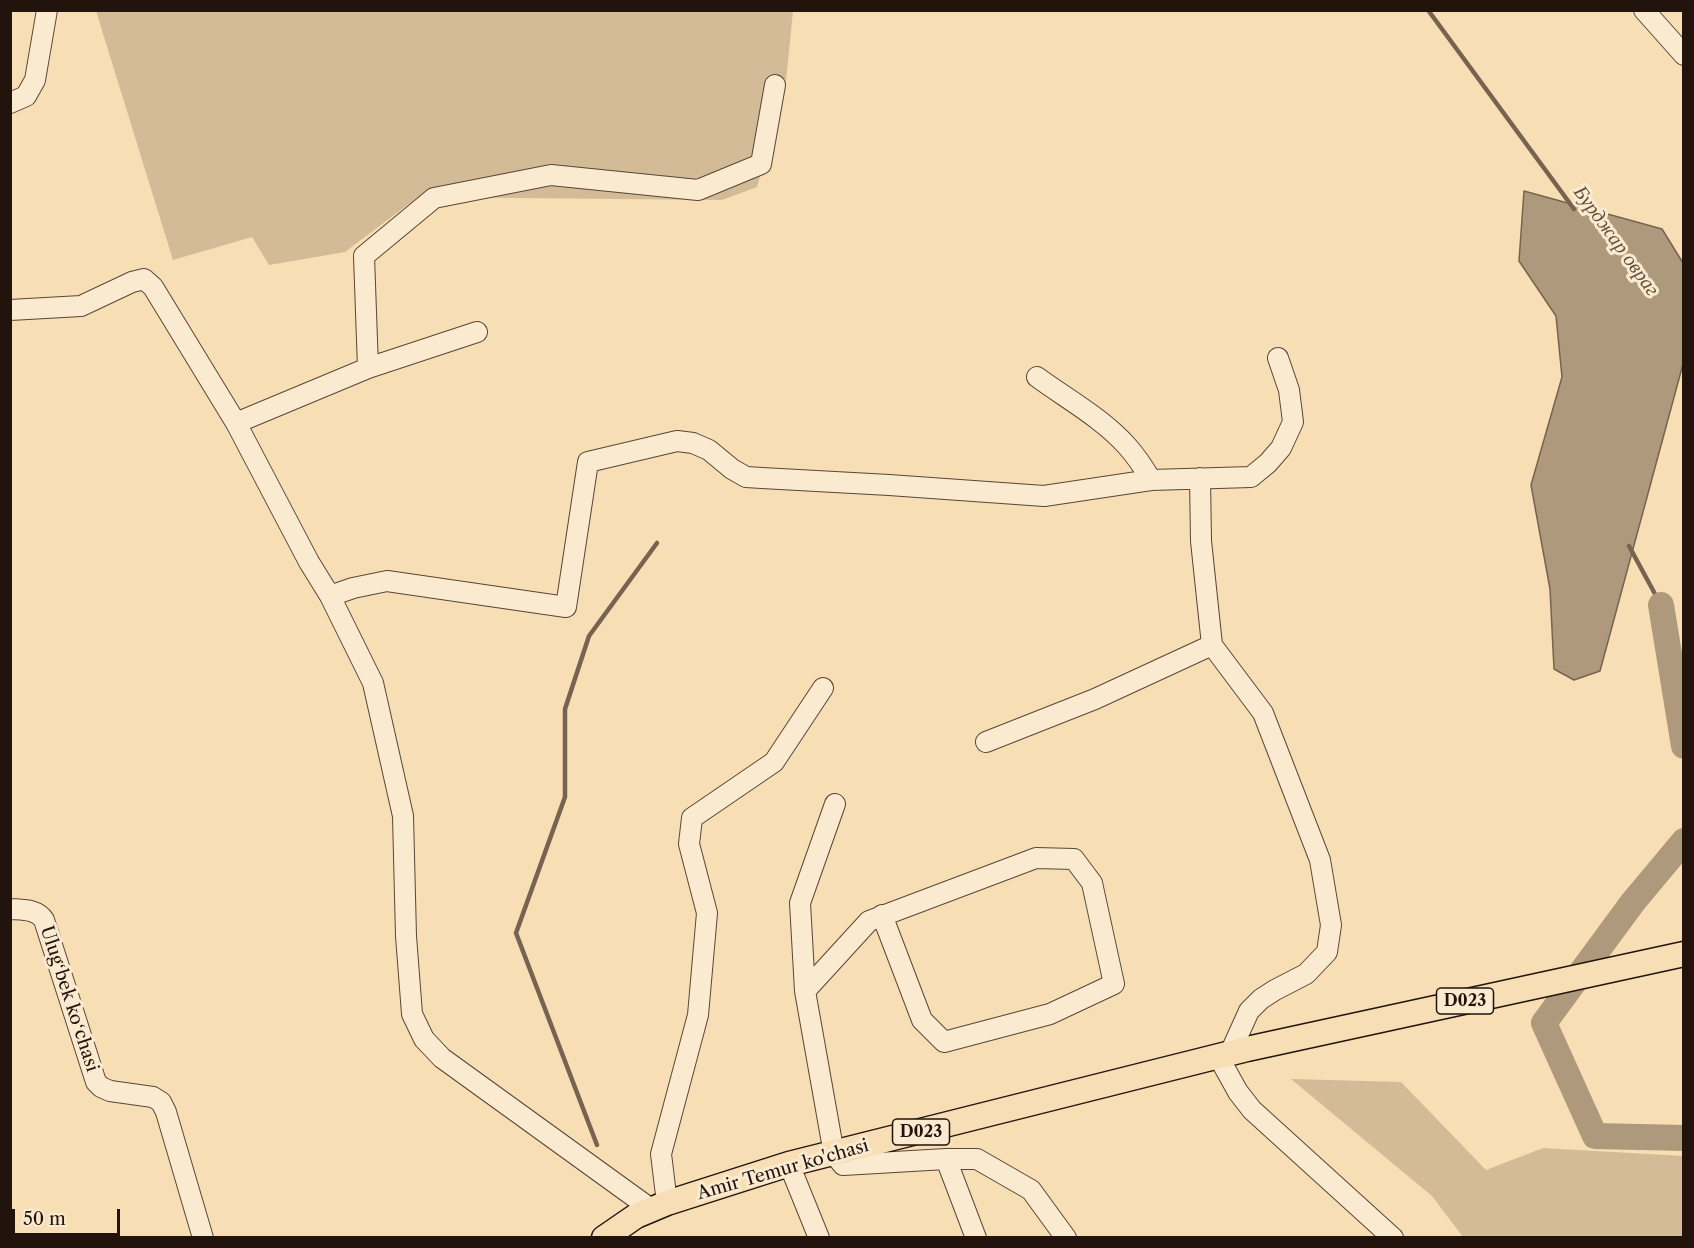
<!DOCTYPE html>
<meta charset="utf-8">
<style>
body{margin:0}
#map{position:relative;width:1694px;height:1248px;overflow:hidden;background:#f8deb5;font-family:"Libre Caslon Text",serif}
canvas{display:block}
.frame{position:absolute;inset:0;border:12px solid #22130d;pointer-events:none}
.scale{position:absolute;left:12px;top:1209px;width:108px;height:27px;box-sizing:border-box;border:3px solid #22130d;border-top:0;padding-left:8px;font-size:18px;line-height:21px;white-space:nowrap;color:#22130d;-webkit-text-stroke:4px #faeacf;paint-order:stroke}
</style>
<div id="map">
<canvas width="1694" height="1248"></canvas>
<div class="frame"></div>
<div class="scale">50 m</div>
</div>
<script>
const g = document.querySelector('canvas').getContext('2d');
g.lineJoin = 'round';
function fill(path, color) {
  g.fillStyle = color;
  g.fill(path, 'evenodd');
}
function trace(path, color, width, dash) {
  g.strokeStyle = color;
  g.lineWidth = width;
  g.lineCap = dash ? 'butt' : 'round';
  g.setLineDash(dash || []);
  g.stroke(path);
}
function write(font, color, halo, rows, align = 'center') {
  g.font = font + ' "Libre Caslon Text",serif';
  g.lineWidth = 6;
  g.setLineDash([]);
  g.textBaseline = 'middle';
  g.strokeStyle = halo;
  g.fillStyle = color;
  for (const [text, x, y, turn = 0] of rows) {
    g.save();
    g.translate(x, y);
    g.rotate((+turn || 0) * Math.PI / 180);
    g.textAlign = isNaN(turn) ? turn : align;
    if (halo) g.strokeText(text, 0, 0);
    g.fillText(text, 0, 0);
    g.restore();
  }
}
const green = new Path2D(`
 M96 11H793L785 91 757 187 722 200 418 197 345 252 269 265 252 237 173 260Z
 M1291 1079 1401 1082 1486 1170 1543 1148 1683 1156V1237H1463L1432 1196Z`);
const water = new Path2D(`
 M1524 191 1662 229 1683 263V364L1600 671 1574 680 1554 669 1550 589 1531 485 1562 377 1556 316 1519 261Z`);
const stream = new Path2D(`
 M1428 10 1574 209
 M1629 546 1661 605
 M597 1145 516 933 565 797V709L589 636 657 543`);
const river = new Path2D(`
 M1661 605 1684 746
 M1684 841 1633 902 1544 1023 1595 1136 1684 1138`);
const minor = new Path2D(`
 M1644 10 1684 55
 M10 103 26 96 35 80 47 10
 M10 310 81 306 132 282 144 279 153 287 236 423 309 562 330 596 373 683 403 816 406 936 412 1014 424 1039 442 1058 651 1209
 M368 368 364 256 434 198 551 175 698 190 761 164 775 85
 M1037 377C1067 399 1102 418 1127 446 1136 456 1144 468 1151 480
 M236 423 368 368 477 332
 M1200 478 1201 541 1212 645 1263 713 1320 860 1331 925 1327 952 1306 974 1275 990 1261 999 1249 1011 1230 1053
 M330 596 353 588 387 581 566 607 588 462 677 441 693 443 709 450 732 469 746 477 762 478 889 485 1044 496 1151 480 1251 477 1268 463 1281 448 1293 422 1289 390 1278 358
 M986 742 1095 699 1212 645
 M835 804 800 903 805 991 834 1154 843 1165 946 1159H977L1031 1190 1066 1238
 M10 909C23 910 37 909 44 920L96 1082 101 1087 110 1091 153 1097 161 1102 166 1112 203 1238
 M805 991 869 921 1036 858 1074 859 1092 883 1114 984 1050 1014 944 1042 922 1020 882 915
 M1218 1056 1238 1092 1252 1110 1393 1238
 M946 1159 976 1238
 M789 1164 819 1238
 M667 1203 661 1154 698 1015 707 913 689 844 692 818 774 762 823 688`);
const major = new Path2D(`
 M604 1238 636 1216 667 1203 789 1164 1247 1049 1684 954`);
const shields = [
 [1465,1001,57],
 [921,1132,57]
];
const shieldNames = [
 ["D023",1465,1001],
 ["D023",921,1132]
];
const streetNames = [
 ["Ulugʻbek koʻchasi",69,999,72],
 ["Amir Temur ko'chasi",783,1170,-16]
];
const waterNames = [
 ["Бурджар овраг",1616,241,54]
];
fill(green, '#d4bb98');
fill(water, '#af997c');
trace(water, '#776350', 1.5);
trace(stream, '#776350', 4.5);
trace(river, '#af997c', 26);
trace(minor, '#584637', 22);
trace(major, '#22130d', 27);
trace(minor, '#faeacf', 20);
trace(major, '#f8deb5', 24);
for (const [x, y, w] of shields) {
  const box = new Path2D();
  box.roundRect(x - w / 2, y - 13, w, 26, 4.5);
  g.fillStyle = '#faeacf';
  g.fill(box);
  trace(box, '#22130d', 1.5);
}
write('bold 16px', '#22130d', null, shieldNames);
write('18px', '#22130d', '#faeacf', streetNames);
write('italic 20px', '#614f3f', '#faeacf', waterNames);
</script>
